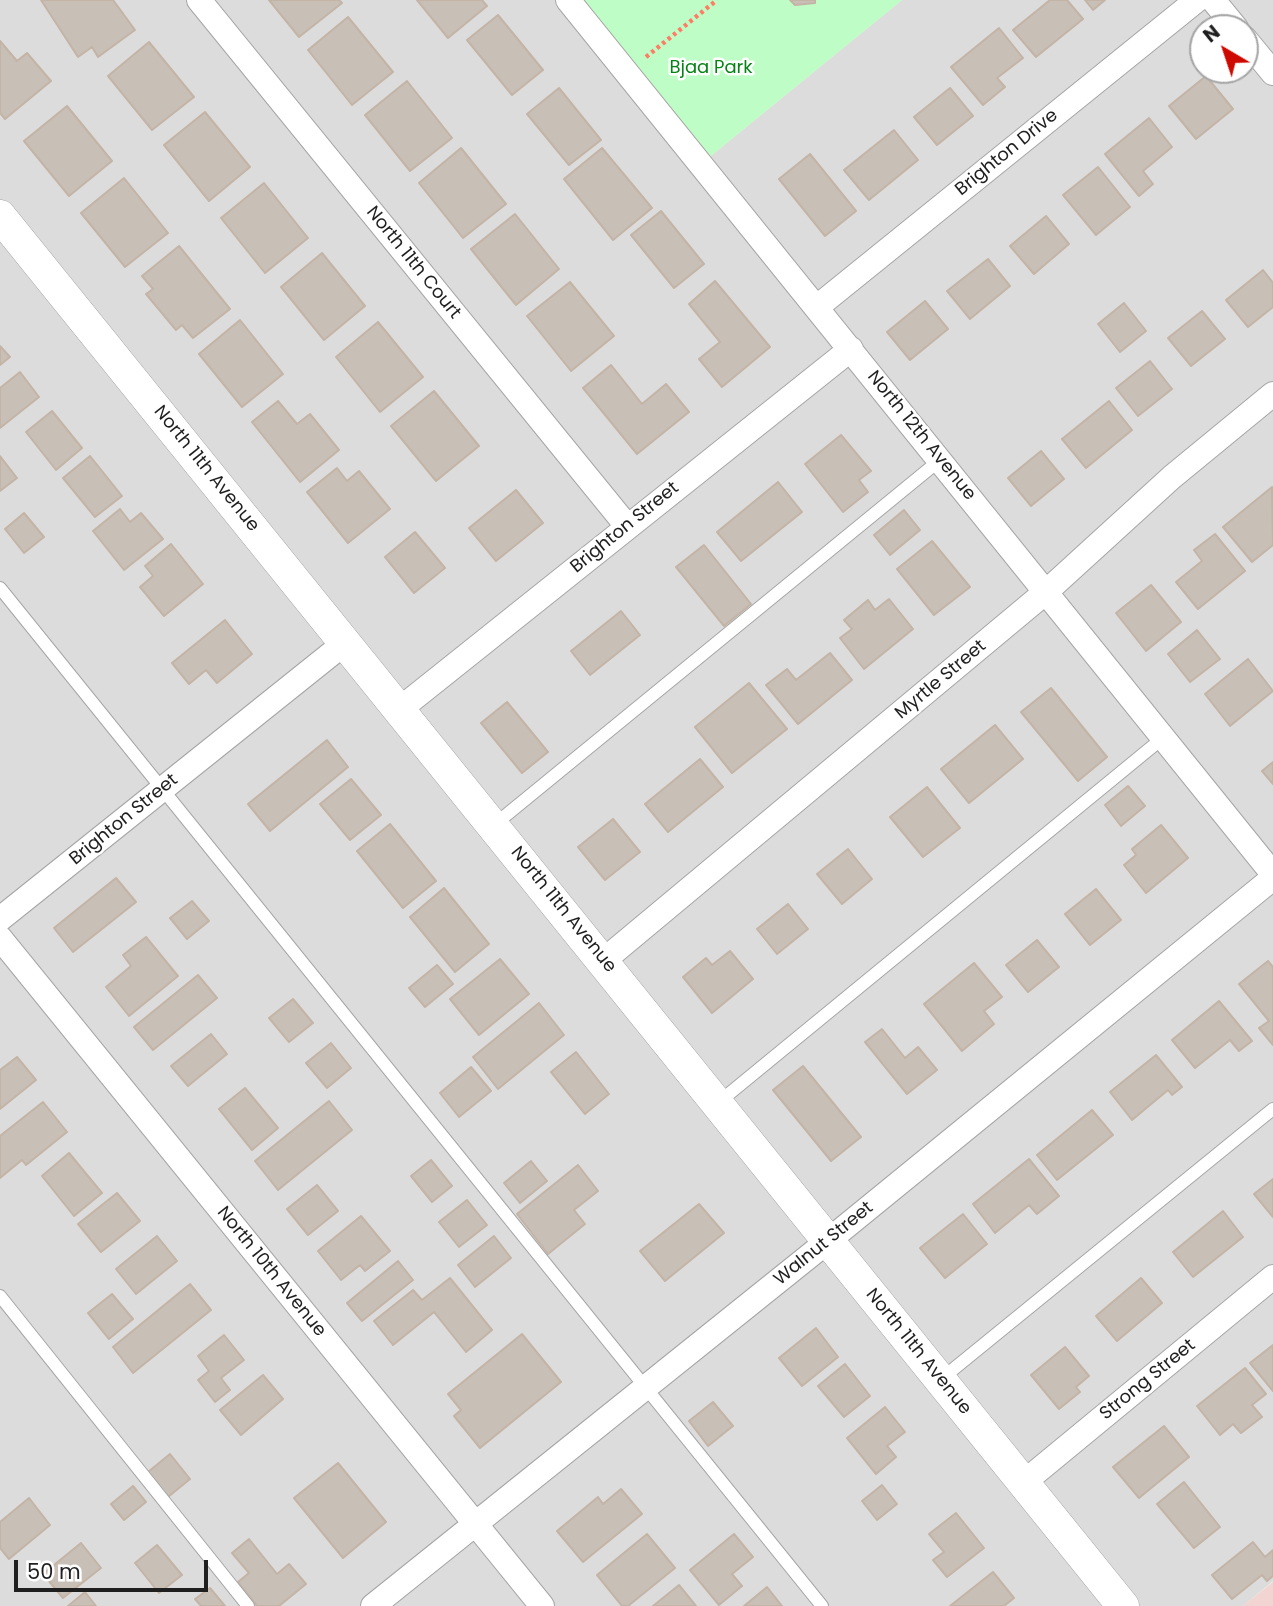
<!DOCTYPE html>
<style>
body{margin:0}
#map{position:relative;width:1273px;height:1606px;overflow:hidden;background:#f0ede4;font-family:Poppins,sans-serif}
canvas{display:block}
.north{position:absolute;left:1189px;top:14px;width:70px;height:70px;box-sizing:border-box;background:#fff;border:2px solid #a5a5a5;border-radius:50%;rotate:321deg;font-size:19px;font-weight:700;line-height:28px;text-align:center;color:#1f1f1f}
.north::after{content:'';display:block;margin:auto;width:24px;height:32px;background:#cd0900;clip-path:polygon(50% 0,100% 100%,50% 72%,0 100%)}
.scale{position:absolute;left:14px;top:1560px;width:194px;height:32px;box-sizing:border-box;border:4px solid #1f1f1f;border-top:0;padding-left:9px;font-size:21px;line-height:24px;white-space:nowrap;color:#1f1f1f;-webkit-text-stroke:5px #fff;paint-order:stroke}
</style>
<div id="map">
<canvas width="1273" height="1606"></canvas>
<div class="north">N</div>
<div class="scale">50 m</div>
</div>
<script>
const g = document.querySelector('canvas').getContext('2d');
g.lineJoin = 'round';
function fill(path, color) {
  g.fillStyle = color;
  g.fill(path, 'evenodd');
}
function trace(path, color, width, dash) {
  g.strokeStyle = color;
  g.lineWidth = width;
  g.lineCap = dash ? 'butt' : 'round';
  g.setLineDash(dash || []);
  g.stroke(path);
}
function write(font, color, halo, rows, align = 'center') {
  g.font = font + ' Poppins,sans-serif';
  g.lineWidth = 5;
  g.setLineDash([]);
  g.textBaseline = 'middle';
  g.strokeStyle = halo;
  g.fillStyle = color;
  for (const [text, x, y, turn = 0] of rows) {
    g.save();
    g.translate(x, y);
    g.rotate((+turn || 0) * Math.PI / 180);
    g.textAlign = isNaN(turn) ? turn : align;
    if (halo) g.strokeText(text, 0, 0);
    g.fillText(text, 0, 0);
    g.restore();
  }
}
const residential = new Path2D(`
 M0 0H568L701 164 902 0H1273V1581L1243 1606H0ZM1203 28H1245V70H1203Z`);
const commercial = new Path2D(`
 M1273 1581V1606H1243L1273 1582Z`);
const park = new Path2D(`
 M568 0H902L701 164Z`);
const building = new Path2D(`
 M41 0H113L135 30 98 57 92 47 78 57Z
 M269 0H339L342 3 299 37Z
 M417 0H482L487 6 448 38Z
 M790 0H815V3L795 5Z
 M1050 0H1067L1083 19 1036 57 1013 30Z
 M1085 0H1105L1093 10Z
 M498 15 543 70 512 95 467 40Z
 M348 17 393 72 352 105 308 50Z
 M999 28 1023 58 997 78 1005 87 983 105 951 67Z
 M0 41 17 61 27 53 51 81 5 119 0 113Z
 M149 42 194 97 152 130 108 76Z
 M1206 76 1233 109 1196 139 1169 106Z
 M407 81 452 138 410 171 365 115Z
 M559 88 601 140 569 165 527 114Z
 M950 88 973 116 937 145 914 117Z
 M67 106 112 161 69 196 24 141Z
 M205 112 250 167 209 201 164 145Z
 M1149 118 1172 147 1143 171 1153 184 1139 196 1105 154Z
 M894 130 918 160 869 200 844 170Z
 M461 148 506 204 463 238 419 183Z
 M602 148 652 208 613 240 564 179Z
 M810 154 856 211 825 236 779 179Z
 M1098 167 1130 207 1096 235 1063 195Z
 M124 178 168 233 125 267 81 213Z
 M264 183 308 238 265 273 221 218Z
 M661 211 704 264 674 288 631 235Z
 M515 214 559 269 516 305 471 249Z
 M1046 216 1069 244 1034 274 1010 246Z
 M179 246 230 309 193 338 182 325 176 330 146 294 153 289 142 276Z
 M322 253 365 306 324 340 281 287Z
 M988 259 1010 286 970 319 947 291Z
 M1263 270 1273 283V307L1248 327 1226 300Z
 M715 281 770 347 722 387 699 359 720 342 689 304Z
 M570 282 614 336 571 371 527 316Z
 M925 301 948 329 910 360 887 332Z
 M1124 303 1146 331 1120 352 1098 324Z
 M1202 311 1225 339 1191 366 1168 338Z
 M240 320 283 374 242 407 199 354Z
 M378 322 423 377 380 412 336 357Z
 M0 346 10 357 0 365Z
 M1150 361 1172 389 1138 416 1116 388Z
 M611 365 642 404 666 384 689 412 637 454 583 388Z
 M20 372 39 397 0 428V388Z
 M434 391 479 446 436 481 391 426Z
 M278 401 297 424 310 414 339 450 300 482 252 422Z
 M1109 401 1132 430 1086 468 1062 439Z
 M52 411 82 448 56 470 26 432Z
 M841 435 871 471 859 480 868 492 843 512 805 464Z
 M1041 451 1064 479 1031 506 1008 478Z
 M0 456 17 478 0 491Z
 M90 456 122 496 95 517 63 478Z
 M337 468 347 481 359 471 390 509 348 543 307 492Z
 M778 482 802 512 741 561 717 532Z
 M1272 487 1273 545 1252 562 1223 527Z
 M516 490 543 523 496 561 469 528Z
 M120 509 130 522 141 513 163 539 124 570 93 531Z
 M904 510 920 530 890 555 874 535Z
 M24 513 44 537 24 553 5 529Z
 M415 532 445 568 414 593 385 557Z
 M1215 534 1245 571 1198 609 1176 582 1202 561 1194 550Z
 M932 541 970 587 934 615 897 569Z
 M171 544 203 584 164 616 140 587 153 576 145 566Z
 M704 545 751 604 724 626 676 567Z
 M1151 585 1181 622 1146 651 1116 613Z
 M889 599 913 629 864 669 840 638 852 629 844 620 868 600 875 610Z
 M621 611 640 635 590 675 571 651Z
 M225 620 252 654 217 683 206 670 189 684 172 663Z
 M1197 630 1220 659 1190 682 1168 654Z
 M830 653 852 680 798 724 766 685 787 669 796 680Z
 M1248 659 1273 691 1230 726 1205 694Z
 M749 683 787 729 732 773 695 727Z
 M1051 688 1107 757 1078 781 1021 712Z
 M507 702 548 752 522 773 481 723Z
 M995 725 1023 759 969 803 941 769Z
 M327 740 348 767 270 831 248 804Z
 M700 759 723 787 668 832 645 804Z
 M1273 762V784L1262 771Z
 M351 779 381 815 350 840 320 804Z
 M1128 786 1145 806 1121 826 1105 805Z
 M927 787 960 828 923 857 890 817Z
 M613 819 640 852 605 880 578 847Z
 M390 824 436 881 403 908 357 851Z
 M1161 825 1188 858 1146 893 1124 865 1136 855 1132 849Z
 M848 849 872 879 842 904 817 874Z
 M116 878 136 902 73 952 54 928Z
 M444 888 489 944 455 972 410 917Z
 M1096 889 1121 920 1090 945 1065 914Z
 M192 901 209 921 187 939 170 918Z
 M788 904 808 929 777 954 757 929Z
 M146 937 178 976 129 1016 106 987 131 966 123 955Z
 M1037 940 1059 967 1028 992 1006 965Z
 M730 951 753 979 712 1013 683 977 706 958 712 965Z
 M500 959 529 994 479 1035 450 999Z
 M1268 961 1273 967V1045L1259 1028 1269 1021 1239 984Z
 M974 963 1002 997 984 1011 994 1024 962 1051 924 1004Z
 M437 965 453 984 425 1007 409 988Z
 M198 975 217 998 153 1050 134 1027Z
 M293 999 313 1023 289 1042 269 1018Z
 M1219 1001 1252 1041 1239 1051 1230 1040 1195 1068 1172 1040Z
 M539 1003 564 1035 498 1089 473 1057Z
 M882 1029 905 1058 918 1047 937 1070 907 1094 865 1042Z
 M211 1034 227 1054 188 1086 171 1066Z
 M331 1043 351 1068 327 1088 306 1063Z
 M576 1052 609 1094 585 1114 551 1072Z
 M1156 1055 1182 1087 1172 1095 1168 1090 1132 1120 1110 1092Z
 M17 1057 36 1080 0 1109V1070Z
 M803 1066 861 1137 831 1161 773 1090Z
 M471 1067 491 1091 459 1117 440 1093Z
 M245 1088 278 1128 252 1150 219 1109Z
 M329 1101 352 1130 278 1190 255 1161Z
 M43 1102 67 1132 26 1165 22 1160 0 1178V1136Z
 M1092 1110 1113 1135 1057 1180 1037 1155Z
 M69 1153 102 1193 74 1216 42 1176Z
 M1029 1159 1059 1196 1037 1214 1029 1205 995 1233 973 1204Z
 M431 1160 452 1186 432 1202 411 1176Z
 M531 1161 547 1181 520 1203 504 1183Z
 M578 1165 598 1191 574 1210 585 1224 548 1254 517 1214Z
 M1273 1179V1217L1254 1194Z
 M317 1185 338 1211 308 1235 287 1209Z
 M117 1193 140 1221 101 1252 78 1224Z
 M467 1200 487 1225 459 1247 439 1222Z
 M699 1204 724 1233 665 1281 640 1251Z
 M1223 1211 1243 1237 1193 1277 1173 1252Z
 M963 1214 987 1244 945 1278 920 1248Z
 M361 1216 390 1251 365 1271 360 1265 341 1280 318 1251Z
 M157 1236 177 1261 136 1294 116 1269Z
 M494 1236 511 1258 475 1287 458 1265Z
 M398 1261 413 1280 362 1321 347 1303Z
 M450 1278 492 1330 466 1352 434 1312 393 1345 374 1321 413 1290 422 1300Z
 M1141 1278 1162 1303 1117 1341 1096 1316Z
 M190 1284 211 1310 133 1373 113 1347Z
 M112 1294 133 1319 109 1339 88 1313Z
 M816 1328 838 1357 802 1386 779 1358Z
 M522 1334 561 1382 480 1448 454 1416 461 1410 448 1394Z
 M224 1335 244 1360 221 1378 230 1390 215 1402 198 1380 209 1371 198 1356Z
 M1273 1345V1391L1250 1363Z
 M1065 1347 1089 1376 1076 1387 1080 1392 1059 1409 1031 1375Z
 M845 1364 870 1396 844 1417 818 1386Z
 M1245 1368 1266 1394 1252 1405 1262 1417 1241 1433 1233 1424 1220 1435 1197 1406Z
 M263 1375 283 1399 241 1435 220 1410Z
 M713 1402 733 1426 708 1446 689 1421Z
 M885 1407 905 1432 887 1446 896 1457 876 1474 847 1438Z
 M1164 1426 1189 1457 1139 1498 1113 1467Z
 M170 1454 190 1479 168 1497 148 1472Z
 M338 1463 386 1522 343 1558 294 1498Z
 M1184 1482 1220 1527 1194 1548 1157 1504Z
 M882 1485 897 1504 877 1520 862 1501Z
 M133 1486 146 1502 124 1520 111 1504Z
 M621 1489 642 1514 583 1562 557 1531 598 1497 603 1504Z
 M29 1498 50 1525 9 1559 0 1548V1522Z
 M956 1513 984 1548 947 1577 933 1560 944 1552 929 1534Z
 M647 1534 675 1568 628 1606H622L597 1575Z
 M734 1534 753 1557 732 1574 742 1586 719 1605 690 1570Z
 M249 1539 277 1574 289 1564 306 1584 279 1606H257L238 1582 249 1573 232 1553Z
 M1253 1542 1265 1557 1273 1550V1576L1267 1581 1262 1575 1232 1599 1212 1575Z
 M81 1543 101 1568 63 1598 43 1574Z
 M157 1545 182 1575 159 1593 135 1563Z
 M993 1572 1014 1598 1004 1606H950Z
 M679 1585 696 1606H653Z
 M767 1587 782 1606H744Z
 M210 1588 225 1606H201L195 1599Z
 M85 1592 96 1606H68Z`);
const path = new Path2D(`
 M646 57 717 0`);
const service = new Path2D(`
 M0 588 822 1606
 M494 825 940 460
 M719 1102 1164 737
 M0 1296 248 1606
 M940 1380 1273 1109`);
const minor = new Path2D(`
 M199 0 627 526
 M568 0 1273 874
 M1213 0 1236 28
 M1245 39 1273 73
 M817 307 1197 0
 M400 709 851 349
 M0 919 346 642
 M0 938 542 1606
 M603 961 1047 591 1172 477 1273 394
 M1023 1483 1273 1277
 M373 1606 828 1241 1273 878`);
const tertiary = new Path2D(`
 M0 216 1123 1606`);
const parkNames = [
 ["Bjaa Park",711,68]
];
const streetNames = [
 ["Brighton Drive",1007,153,-39],
 ["North 11th Court",413,263,51],
 ["North 12th Avenue",921,436,51],
 ["North 11th Avenue",206,469,51],
 ["Brighton Street",625,528,-39],
 ["Myrtle Street",941,680,-40],
 ["Brighton Street",124,820,-39],
 ["North 11th Avenue",563,910,51],
 ["Walnut Street",824,1244,-39],
 ["North 10th Avenue",271,1272,51],
 ["North 11th Avenue",918,1352,51],
 ["Strong Street",1148,1380,-39]
];
fill(residential, '#dddcdc');
fill(commercial, '#f2d5d2');
fill(park, '#bffdc6');
fill(building, '#c8bfb7');
trace(building, '#c3b4a6', 2);
trace(service, '#a6a6a6', 14);
trace(minor, '#a6a6a6', 26);
trace(tertiary, '#a6a6a6', 33);
trace(path, '#ff7d66', 4.5, [3.5, 3.5]);
trace(service, '#fff', 12);
trace(minor, '#fff', 24);
trace(tertiary, '#fff', 32);
write('18px', '#058415', '#fff', parkNames);
write('18px', '#1f1f1f', '#fff', streetNames);
</script>
